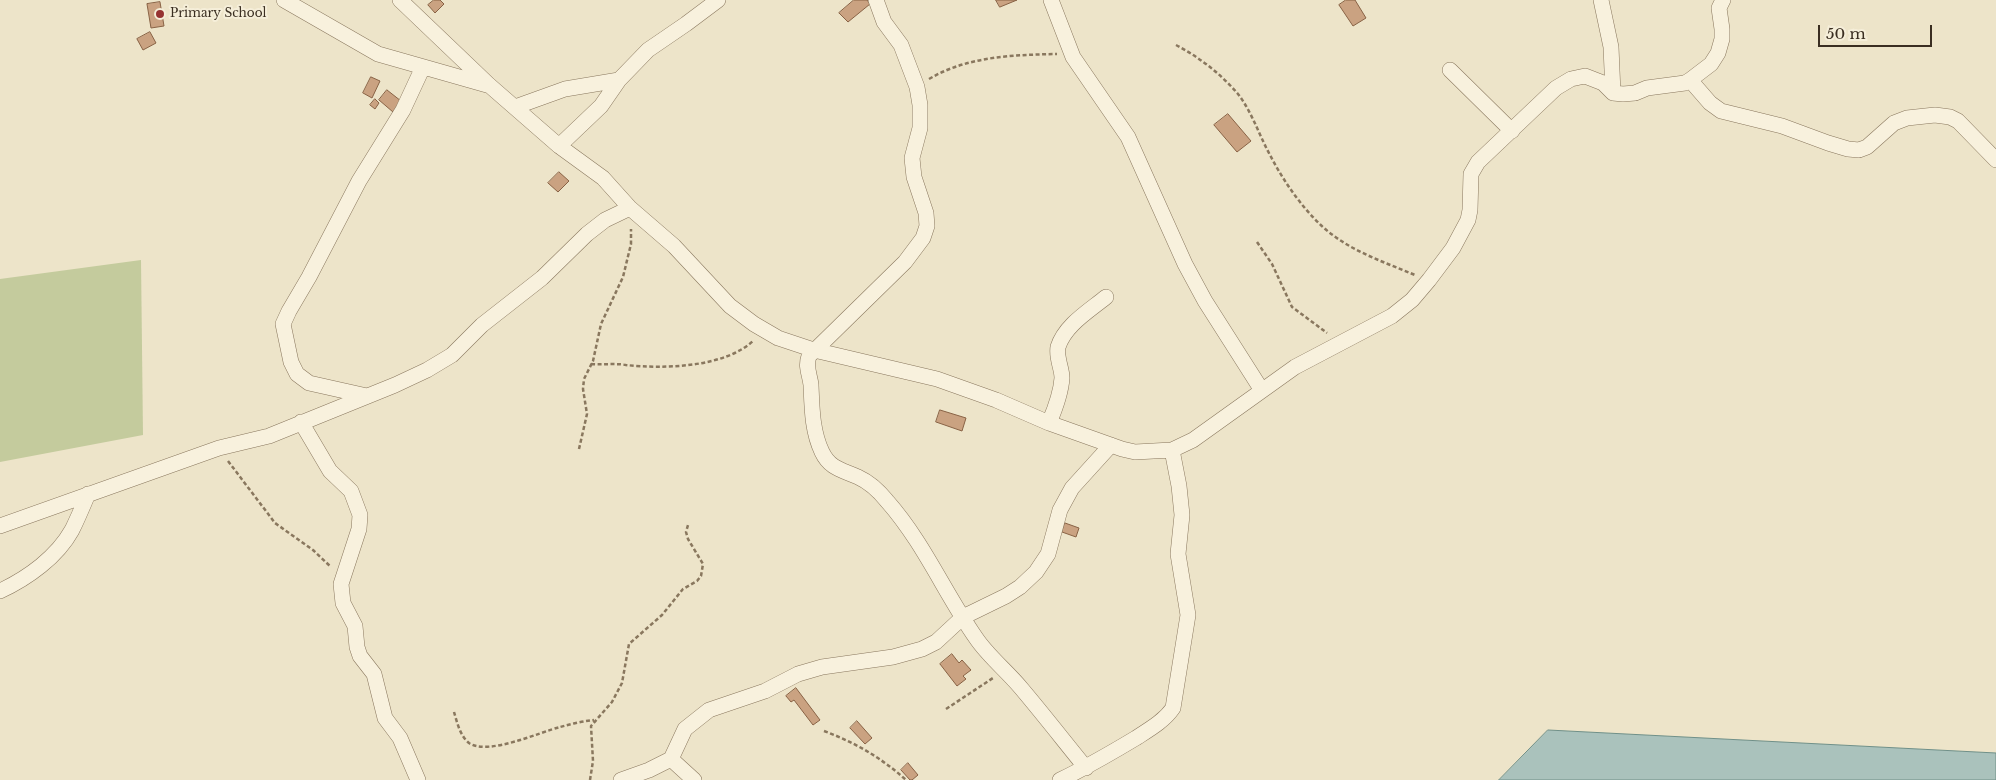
<!DOCTYPE html>
<style>
body{margin:0}
#map{position:relative;width:1996px;height:780px;overflow:hidden;background:#ede4c9;font-family:"Libre Baskerville",serif}
canvas{display:block}
.scale{position:absolute;left:1818px;top:25px;width:114px;height:22px;box-sizing:border-box;border:2px solid #3a2e21;border-top:0;padding-left:6px;font-size:15px;line-height:18px;white-space:nowrap;color:#3a2e21;-webkit-text-stroke:4px #f5eed9;paint-order:stroke}
</style>
<div id="map">
<canvas width="1996" height="780"></canvas>
<div class="scale">50 m</div>
</div>
<script>
const g = document.querySelector('canvas').getContext('2d');
g.lineJoin = 'round';
function fill(path, color) {
  g.fillStyle = color;
  g.fill(path, 'evenodd');
}
function trace(path, color, width, dash) {
  g.strokeStyle = color;
  g.lineWidth = width;
  g.lineCap = dash ? 'butt' : 'round';
  g.setLineDash(dash || []);
  g.stroke(path);
}
function write(font, color, halo, rows, align = 'center') {
  g.font = font + ' "Libre Baskerville",serif';
  g.lineWidth = 4;
  g.setLineDash([]);
  g.textBaseline = 'middle';
  g.strokeStyle = halo;
  g.fillStyle = color;
  for (const [text, x, y, turn = 0] of rows) {
    g.save();
    g.translate(x, y);
    g.rotate((+turn || 0) * Math.PI / 180);
    g.textAlign = isNaN(turn) ? turn : align;
    if (halo) g.strokeText(text, 0, 0);
    g.fillText(text, 0, 0);
    g.restore();
  }
}
const green = new Path2D(`
 M141 260 143 435 0 462V279Z`);
const water = new Path2D(`
 M1548 730 1996 753V780H1499Z`);
const building = new Path2D(`
 M434 0H440L444 4 435 13 428 5Z
 M854 0H867L870 4 848 22 839 13Z
 M996 0H1017L1000 7Z
 M1346 0H1355L1366 18 1353 26 1339 5Z
 M160 2 164 26 151 28 147 4Z
 M150 32 156 43 143 50 137 39Z
 M371 77 380 81 372 98 363 93Z
 M387 90 401 101 393 112 379 100Z
 M375 99 379 103 375 109 370 105Z
 M1228 114 1251 141 1237 152 1214 125Z
 M559 172 569 181 558 192 548 183Z
 M940 410 966 418 962 431 936 422Z
 M1065 523 1079 528 1076 537 1062 532Z
 M952 654 959 663 962 660 971 670 963 676 966 679 957 686 940 664Z
 M796 688 820 720 813 725 794 700 791 702 786 696Z
 M857 721 872 738 865 744 850 728Z
 M908 763 918 775 912 780H910L901 770Z`);
const path = new Path2D(`
 M1176 45C1199 57 1221 74 1238 94 1252 112 1259 135 1270 155 1284 182 1302 208 1324 228 1350 251 1384 262 1415 275
 M929 79C968 56 1013 55 1057 54
 M1257 242 1272 264 1292 307 1327 333
 M591 364C603 365 614 363 626 365 663 369 725 368 754 340
 M579 449 587 414 583 389 584 379 593 361 601 324 623 277 631 244V229
 M228 461 275 523 313 550 331 567
 M946 709 993 678
 M454 712C457 722 460 736 469 743 488 756 540 732 560 727 571 724 583 721 594 720
 M824 731C854 742 882 758 906 780
 M590 780 593 761 591 726 612 702 622 683 629 644 662 615 683 589 697 581 701 576 703 564 688 539 686 532 688 525`);
const minor = new Path2D(`
 M284 0 378 54 487 85
 M400 0 489 85 559 146 603 178 630 208 674 246 730 306 754 324 778 338 814 350 937 379 996 400 1049 423 1122 449 1135 452 1172 450 1193 440 1295 367 1392 316 1412 300 1429 280 1453 248 1468 220 1470 210 1471 174 1478 162 1556 88 1571 79 1585 76 1603 83 1613 93 1623 94 1635 93 1647 88 1685 83 1690 80 1711 64 1718 53 1722 39V29L1719 8 1723 0
 M876 0 884 22 901 45 917 87 920 105V128L912 158 914 177 926 213 927 226 923 238 905 262 809 356C805 367 810 375 811 385 812 408 812 431 822 452 830 469 843 470 858 477 869 482 879 491 887 501 924 543 944 592 976 638 988 656 1007 671 1021 688 1043 714 1064 741 1086 768
 M1051 0 1073 57 1128 137 1185 264 1205 301 1261 389
 M1601 0 1611 47 1613 93
 M1450 70 1512 131
 M1690 80 1710 103 1721 111 1782 126 1828 143 1848 149 1859 150 1867 147 1894 123 1907 118 1935 115 1950 117 1958 121 1996 160
 M515 107 565 89 619 80
 M559 146 601 106 619 80 648 50 686 24 718 0
 M367 396 309 383 297 374 291 362 283 324 289 311 309 277 359 181 403 110 423 67
 M301 422 330 471 351 491 360 515 359 529 341 584 343 603 355 626 357 647 360 656 374 674 385 718 400 738 418 780
 M1049 423C1055 409 1061 393 1062 378 1062 368 1056 358 1058 347 1065 325 1089 311 1106 297
 M0 526 219 448 269 436 395 385 427 370 452 355 482 325 542 278 587 234 605 220 630 208
 M0 591C28 578 57 557 72 530 78 518 83 506 88 494
 M671 759 694 780
 M621 780 649 770 671 759 685 729 709 710 765 691 798 674 822 667 893 657 922 649 936 642 963 617 1006 596 1020 587 1036 572 1048 554 1060 510 1072 488 1111 445
 M1060 780C1087 767 1111 753 1136 738 1150 729 1164 721 1173 708L1188 615 1178 554 1182 515 1179 486 1172 450`);
const markers = [
 [160,14,5,"#963331"]
];
const poiNames = [
 ["Primary School",170,14]
];
fill(green, '#c4cb9d');
fill(water, '#aac2bc');
trace(water, '#709089', 1);
fill(building, '#caa281');
trace(building, '#886245', 1);
trace(minor, '#89775e', 16);
trace(path, '#89775e', 2.5, [4, 2.5]);
trace(minor, '#f8f1dd', 15);
for (const [x, y, r, color] of markers) {
  const dot = new Path2D();
  dot.arc(x, y, r, 0, 2 * Math.PI);
  g.fillStyle = color;
  g.fill(dot);
  trace(dot, '#f5eed9', 2);
}
write('12px', '#3a2e21', '#f5eed9', poiNames, 'left');
</script>
